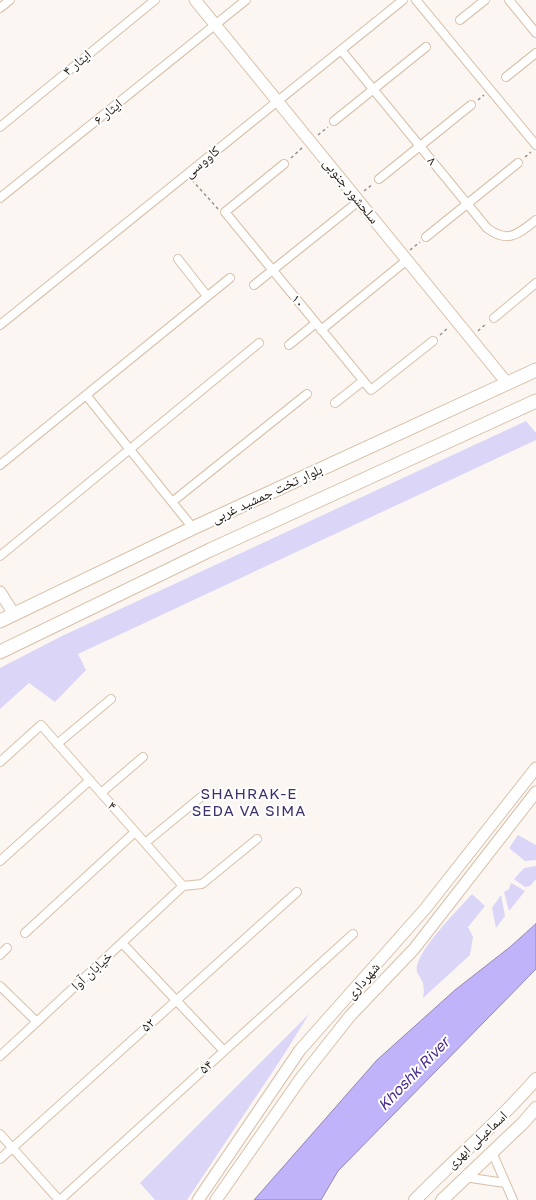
<!DOCTYPE html>
<meta charset="utf-8">
<style>
body{margin:0}
canvas{display:block;background:#fbf6f1}
</style>
<canvas width="536" height="1200"></canvas>
<script>
const g = document.querySelector('canvas').getContext('2d');
g.lineJoin = 'round';
function fill(path, color) {
  g.fillStyle = color;
  g.fill(path, 'evenodd');
}
function trace(path, color, width, dash) {
  g.strokeStyle = color;
  g.lineWidth = width;
  g.lineCap = dash ? 'butt' : 'round';
  g.setLineDash(dash || []);
  g.stroke(path);
}
function write(font, color, halo, rows, align = 'center') {
  g.font = font + ' "Golos Text","Noto Naskh Arabic",sans-serif';
  g.lineWidth = 4;
  g.setLineDash([]);
  g.textBaseline = 'middle';
  g.strokeStyle = halo;
  g.fillStyle = color;
  for (const [text, x, y, turn = 0] of rows) {
    g.save();
    g.translate(x, y);
    g.rotate((+turn || 0) * Math.PI / 180);
    g.textAlign = isNaN(turn) ? turn : align;
    if (halo) g.strokeText(text, 0, 0);
    g.fillText(text, 0, 0);
    g.restore();
  }
}
const green = new Path2D(`
 M526 421 536 433V440L78 654 86 670 55 702 29 683 0 709V668L62 636Z
 M518 835 536 845V860L525 861 509 848Z
 M536 866V879L530 886 525 887 514 879 524 868Z
 M511 883 525 891 509 911 504 892 509 889Z
 M472 894 485 906 468 927 473 937 470 955 423 998C424 993 424 988 423 983 421 977 415 973 417 966 422 945 457 911 472 894Z
 M501 895 505 916 496 928 492 908Z
 M309 1014 283 1056 187 1200H155L140 1183Z`);
const water = new Path2D(`
 M536 924V969L338 1171 321 1200H254L377 1060 455 990 510 947Z`);
const path = new Path2D(`
 M478 100 484 95
 M318 135 328 127
 M525 157 531 152
 M291 158 303 147
 M192 180 218 209
 M364 191 373 184
 M410 250 420 242
 M478 331 487 323
 M440 335 449 327`);
const minor = new Path2D(`
 M416 0 536 145
 M509 0 536 33
 M0 8 10 0
 M460 20 485 0
 M341 50 487 228C508 244 518 234 536 220
 M506 77 536 53
 M334 121 426 47
 M0 127 155 0
 M284 164 225 212 371 390 433 341
 M379 179 471 105
 M0 198 246 0
 M426 237 518 163
 M178 259 207 296
 M254 285 359 201
 M494 318 536 283
 M0 325 403 0
 M321 330 407 260
 M289 345 316 323
 M86 395 193 528
 M335 403 363 381
 M0 465 230 278
 M172 502 307 394
 M0 556 259 343
 M57 744 111 699
 M0 762 41 725 183 886
 M101 793 143 757
 M145 843 201 797
 M0 861 90 780
 M183 886 202 884 257 839
 M25 933 135 832
 M122 943 224 1051
 M0 955 7 948
 M0 986 37 1022
 M0 1056 183 886
 M0 1134 59 1200
 M492 1152 513 1200
 M0 1159 297 892
 M464 1177 505 1183
 M60 1200 353 934`);
const tertiary = new Path2D(`
 M195 0 507 383
 M0 592 14 614
 M198 1200 300 1050 425 909 536 768
 M216 1200 301 1078 350 1016 414 949 536 792`);
const secondary = new Path2D(`
 M415 1200C455 1159 499 1122 536 1079
 M442 1200 523 1123 536 1108`);
const primary = new Path2D(`
 M0 621 193 528 536 370
 M0 652 210 550 536 401`);
const streetNames = [
 ["ایثار ۴",77,63,-39],
 ["ایثار ۶",108,112,-39],
 ["۸",432,161,51],
 ["کاووسی",202,162,-39],
 ["سلحشور جنوبی",351,191,51],
 ["۱۰",298,301,51],
 ["بلوار تخت جمشید غربی",267,494,-25],
 ["۴",112,806,49],
 ["خیابان آوا",92,971,-43],
 ["شهرداری",363,981,-49],
 ["۵۲",148,1025,-42],
 ["۵۴",206,1067,-42],
 ["اسماعیلی ابهری",477,1140,-43]
];
const neighbourhoodNames = [
 ["SHAHRAK-E",249,794],
 ["SEDA VA SIMA",249,811]
];
const waterNames = [
 ["Khoshk River",414,1074,-46]
];
fill(green, '#dbd5f8');
fill(water, '#c1b3f9');
trace(water, '#9386b5', 1);
trace(minor, '#d8bfa8', 10);
trace(tertiary, '#d8bfa8', 13);
trace(secondary, '#d8bfa8', 14);
trace(primary, '#d8bfa8', 15);
trace(path, '#98918a', 1.5, [3, 3]);
trace(minor, '#fff', 8);
trace(tertiary, '#fff', 11);
trace(secondary, '#fff', 12);
trace(primary, '#fff', 13);
write('14px', '#271e15', '#fff', streetNames);
g.letterSpacing = '1px';
write('15px', '#40306c', '#fff', neighbourhoodNames);
g.letterSpacing = '0px';
write('italic 15px', '#4c2c8e', '#fff', waterNames);
</script>
